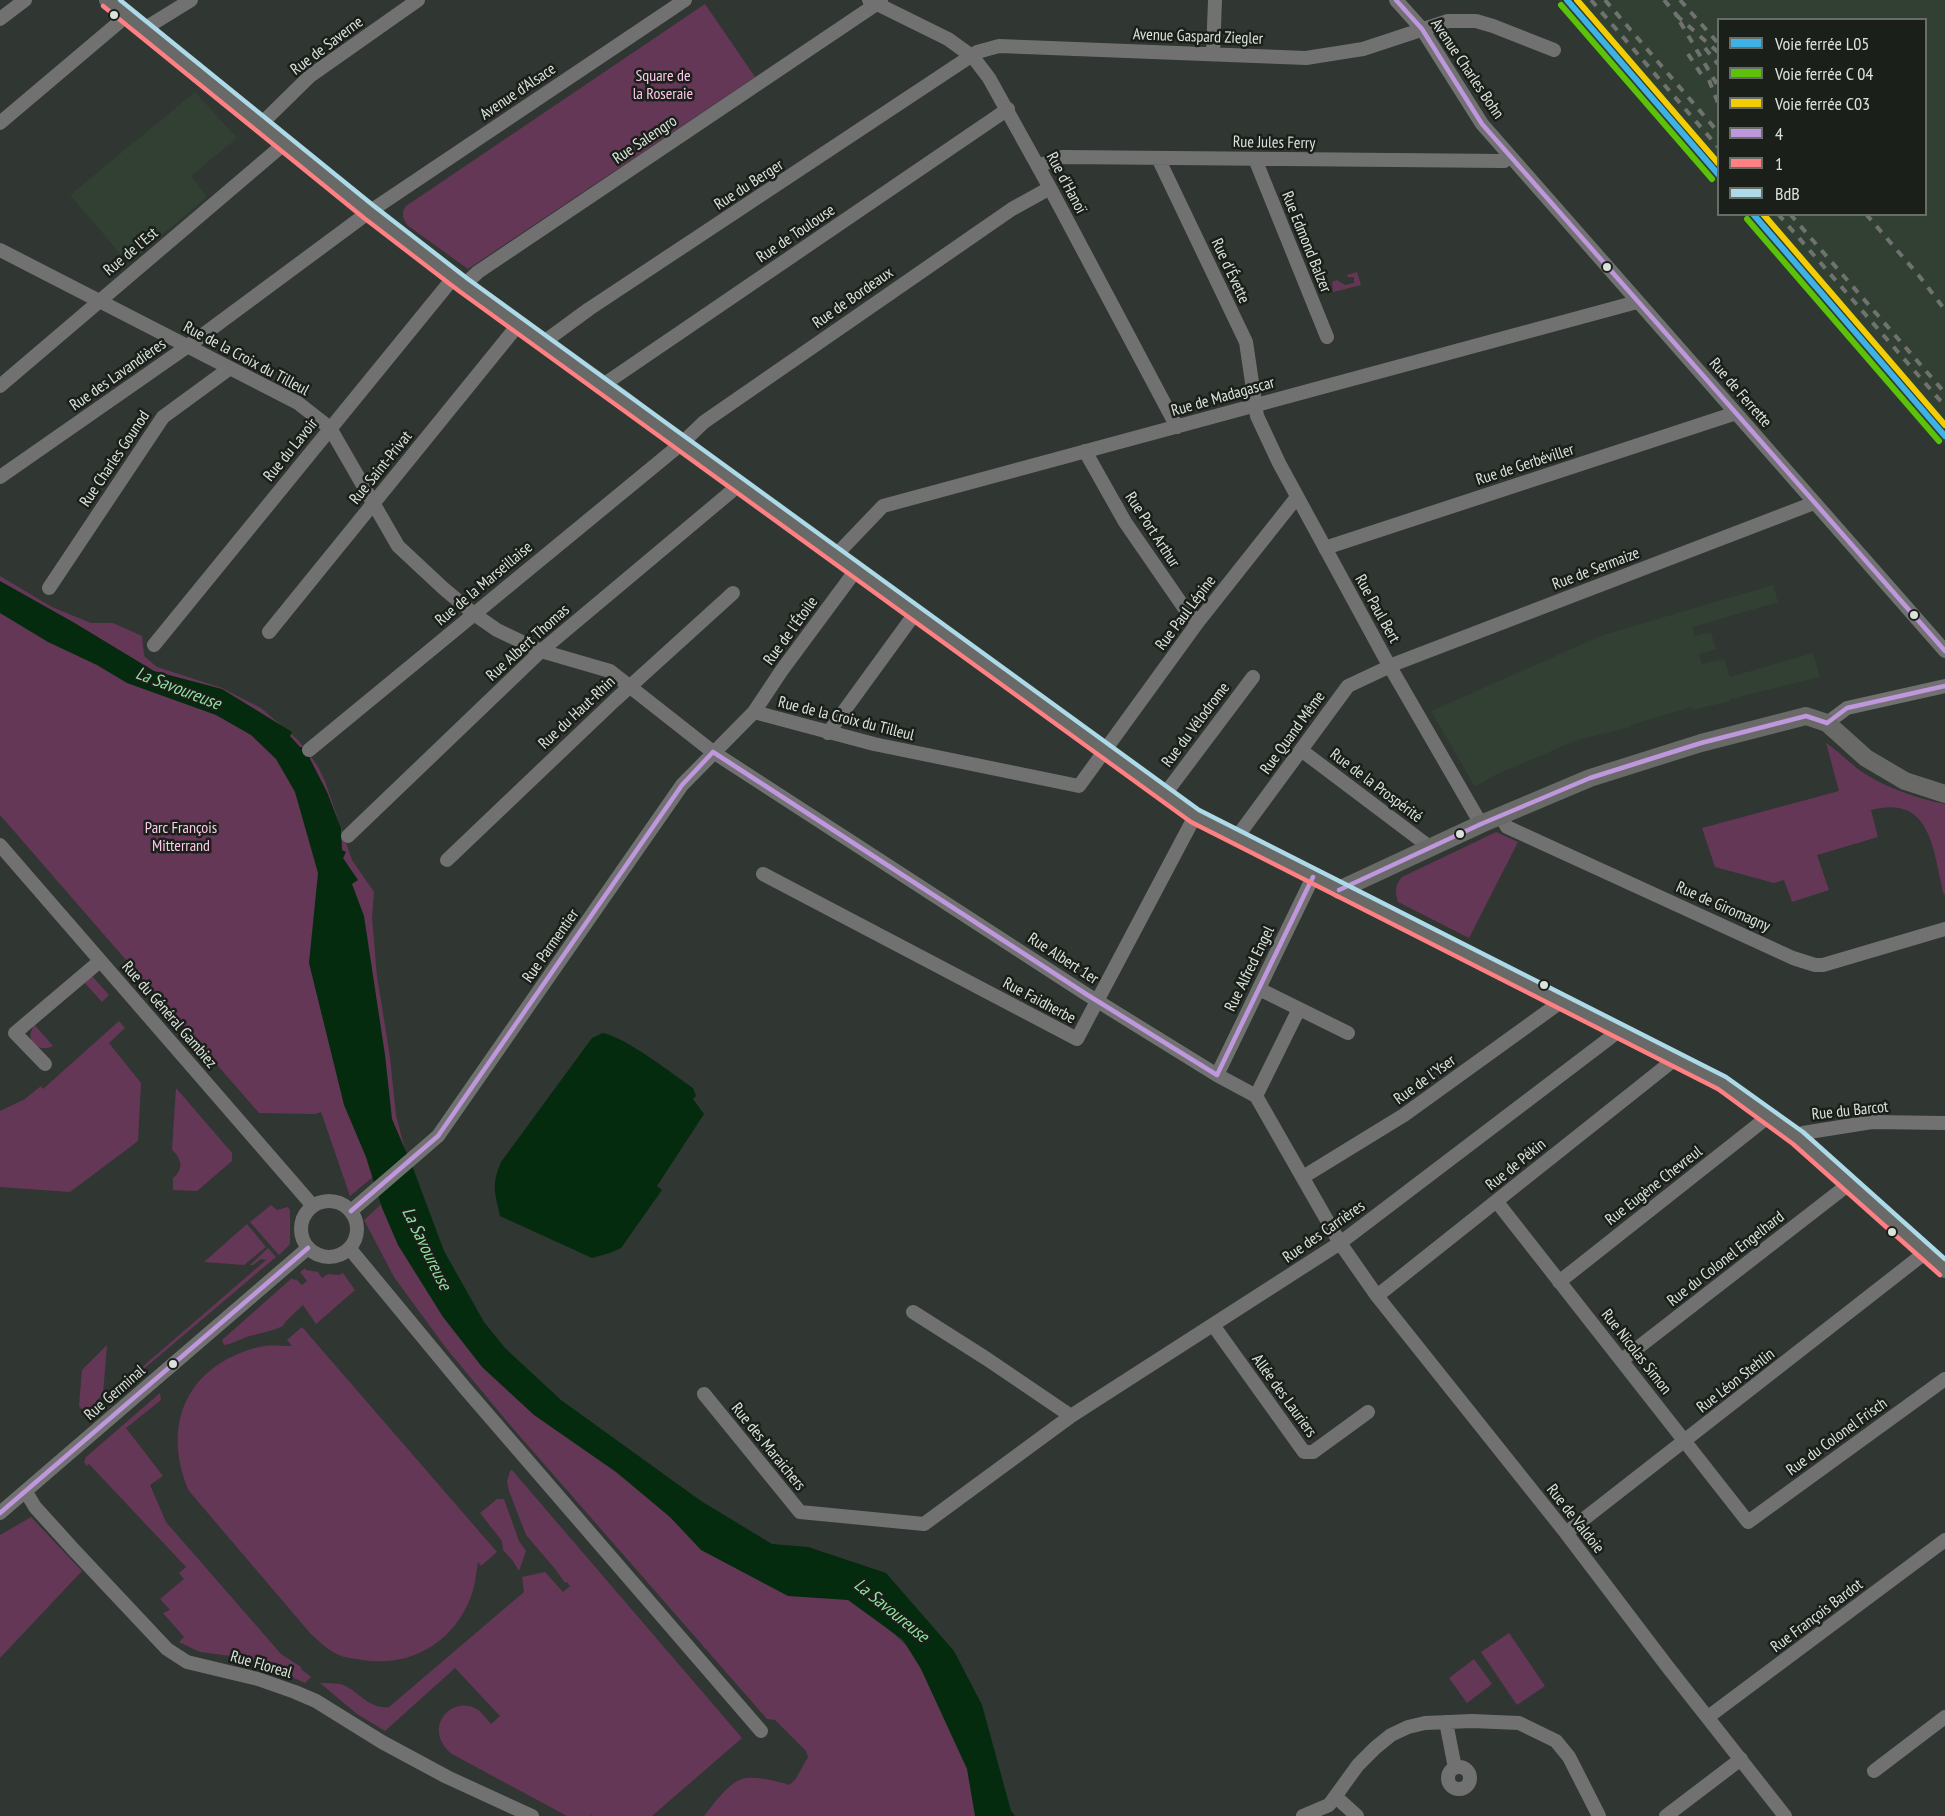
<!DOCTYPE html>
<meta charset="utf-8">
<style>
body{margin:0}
#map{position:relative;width:1945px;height:1816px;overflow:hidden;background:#303631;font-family:"PT Sans Narrow",sans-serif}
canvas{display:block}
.legend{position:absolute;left:1717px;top:18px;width:210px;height:198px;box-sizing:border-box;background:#1a1f1a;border:2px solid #676d67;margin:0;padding:8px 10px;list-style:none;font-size:18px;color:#dbe2db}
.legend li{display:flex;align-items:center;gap:12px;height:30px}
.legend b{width:30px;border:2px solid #676d67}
</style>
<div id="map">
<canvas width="1945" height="1816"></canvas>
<ul class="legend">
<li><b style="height:8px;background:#3eb2e5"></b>Voie ferrée L05</li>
<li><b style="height:8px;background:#5bc109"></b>Voie ferrée C 04</li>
<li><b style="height:8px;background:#f2cc05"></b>Voie ferrée C03</li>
<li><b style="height:8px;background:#bf97dd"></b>4</li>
<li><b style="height:8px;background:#ff8082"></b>1</li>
<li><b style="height:8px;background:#acdae8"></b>BdB</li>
</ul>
</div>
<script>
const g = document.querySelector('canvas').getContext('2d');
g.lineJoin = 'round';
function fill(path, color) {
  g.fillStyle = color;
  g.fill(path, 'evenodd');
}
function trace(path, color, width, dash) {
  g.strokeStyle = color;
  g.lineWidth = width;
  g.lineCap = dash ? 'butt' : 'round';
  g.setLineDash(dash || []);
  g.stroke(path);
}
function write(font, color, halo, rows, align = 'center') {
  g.font = font + ' "PT Sans Narrow",sans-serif';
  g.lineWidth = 5;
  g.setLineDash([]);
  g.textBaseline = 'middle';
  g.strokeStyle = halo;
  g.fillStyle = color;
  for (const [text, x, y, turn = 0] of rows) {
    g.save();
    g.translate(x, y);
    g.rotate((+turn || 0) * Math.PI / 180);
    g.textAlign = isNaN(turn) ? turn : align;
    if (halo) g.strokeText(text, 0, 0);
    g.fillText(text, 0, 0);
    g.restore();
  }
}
const built = new Path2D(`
 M1558 0H1945V444L1745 215 1926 214V20H1718V184Z
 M195 92 237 138 191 176 207 197 128 263 70 195Z
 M1773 585 1778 602 1693 627 1694 636 1711 632 1716 649 1699 654 1702 664 1724 659 1730 677 1813 653 1820 677 1730 699V701L1693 710 1692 707 1631 725V727L1577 740 1493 776 1475 787 1431 711 1603 635Z`);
const green = new Path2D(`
 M705 4 755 77 468 269 407 225 403 217V211L406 206Z
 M1357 272 1361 285 1333 292 1332 282 1337 280 1345 285 1354 283V277H1348L1347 275Z
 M0 576 52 607 91 623H113L142 636 144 656 157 667 222 688 261 708 298 740 317 765 325 781 352 860 374 892 372 918 377 976 390 1057 396 1115 405 1150 350 1196 321 1112 315 1114 259 1113 0 815Z
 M1826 743C1839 751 1849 763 1862 772 1885 787 1918 799 1945 804V894L1944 895C1933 851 1932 794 1871 810L1878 837 1817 855 1829 890 1792 902 1784 880 1774 883 1715 867 1702 828 1839 791Z
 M1496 832 1518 842 1469 938 1398 902C1395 891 1395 885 1402 877Z
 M89 975 93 977 109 995 102 1002 83 981Z
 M119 1021 125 1028 109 1043 141 1083 138 1141 70 1192 0 1187V1111L25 1099 41 1086 43 1089Z
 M34 1024 53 1046C42 1051 32 1047 30 1035Z
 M176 1088 232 1153V1161L197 1191 173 1190V1178C184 1170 182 1158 172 1150Z
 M386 1200 409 1257 647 1496 683 1529 860 1602 910 1649 935 1693 968 1763 985 1816H704C714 1804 727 1784 742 1779 752 1775 779 1781 789 1785L795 1780 808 1757 806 1751 775 1720 767 1719 510 1425 446 1348 394 1277 364 1220Z
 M271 1205 277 1210 288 1207 290 1210V1244L279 1255 250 1222Z
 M247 1224 266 1247 244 1265 204 1262Z
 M268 1248 276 1257 88 1416 79 1406 82 1370 107 1345 103 1394 96 1401V1407L266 1260 261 1259 253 1265H250Z
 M305 1268 306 1270 318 1272 322 1278 328 1274 339 1275 343 1273 355 1290 316 1324 303 1305 286 1321 283 1326C270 1332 260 1333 246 1337 239 1340 232 1344 224 1345L222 1340 292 1278 294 1280 296 1279 302 1285 307 1281 300 1272Z
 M302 1327 497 1552 481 1566 478 1562C476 1575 475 1587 470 1599 451 1646 406 1669 357 1659 351 1658 345 1658 339 1655 327 1650 319 1641 310 1633L189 1491C167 1440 176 1386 229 1358 240 1353 251 1348 264 1346 273 1345 283 1346 292 1346L287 1340Z
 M160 1393 161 1400 126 1428 163 1476 150 1485 166 1522 281 1654 301 1667V1669L311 1677 305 1683 278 1671 231 1656 200 1652 179 1642 184 1637 163 1613 170 1610 160 1599 184 1579 179 1573 186 1567 89 1464 87 1466 84 1462 86 1457Z
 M512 1470 742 1738 652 1816H592L590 1814 591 1816H567L452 1754C420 1727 454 1693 478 1710 483 1713 487 1720 491 1724L500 1716 455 1668 385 1731 357 1714 320 1683C326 1683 334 1683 340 1684 358 1689 368 1710 389 1707L524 1592 522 1577 545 1572 563 1592 570 1586 567 1582 565 1583 556 1570 526 1535 509 1491 507 1481 510 1471Z
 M497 1499H504L519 1541 526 1551 519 1571 513 1561 503 1550 502 1541 480 1513Z
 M31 1517 82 1571 0 1658V1535Z
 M1509 1633 1545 1686 1517 1705 1481 1652Z
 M1474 1659 1492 1684 1467 1703 1449 1678Z`);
const water = new Path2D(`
 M0 581 73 622 154 671 222 689 292 732 290 736 300 747H303L310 756V759L327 792 341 828 342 850 346 852 343 858 358 880 352 884 364 916 385 1055 392 1119 413 1168 444 1251 484 1322 505 1348 561 1400 701 1501 772 1544 808 1547 886 1573 954 1651 982 1705 1011 1811 1015 1816H975L967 1769 921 1669 903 1640 848 1600 788 1596 701 1550 670 1517 616 1472 534 1415 482 1367 443 1317 398 1245 382 1208 366 1157 344 1105 309 963 318 873 295 792 276 759 251 735 216 715 127 683 97 665 48 642 0 613Z
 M603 1033C627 1038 671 1073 693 1088L696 1096 693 1099 704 1114 657 1186 662 1190 621 1248 610 1253 592 1258 500 1216C495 1192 491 1185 501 1162L592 1038Z`);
const street = new Path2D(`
 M869 0 948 39 973 57 989 78 1050 188 1177 427
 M1396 0 1422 29 1482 124 1945 651
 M0 19 25 0
 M147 31 152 24 191 0
 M1213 54 1215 0
 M0 123 117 24 125 15
 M260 125 310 76 418 0
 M1158 158 1246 342 1257 416 1279 463 1385 658 1481 824
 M1255 159 1327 337
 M1038 166 1062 157 1504 161 1510 156
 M0 250 298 403 330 428 398 546 443 588 474 614 497 630 541 651 610 671 713 752 1086 994 1217 1075 1256 1096 1340 1243 1377 1296 1566 1533 1667 1666 1785 1816
 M464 285 478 272 881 1
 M544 342 589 309 977 52 999 46 1306 58 1363 49 1448 21H1476L1493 26 1554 50
 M603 385 1008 109
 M0 386 284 144
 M1085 451 1125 522 1185 609 1198 622
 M0 477 188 346 369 212 685 0
 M1325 548 1736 413
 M836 555 883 506 1637 302
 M49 588 163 417 230 368
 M269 632 518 325
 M154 645 454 277
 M754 712 782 670 856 570
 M1827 723 1847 708 1945 686
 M828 733 916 612
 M309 750 681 444 704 422 1012 209 1050 188
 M1301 750 1431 848
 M1165 794 1253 677
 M1500 815 1507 827 1793 958 1815 965H1823L1945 929
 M348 836 541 651 739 485
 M1237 837 1348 686 1397 663 1814 503
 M0 845 313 1206
 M447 860 615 700 733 593
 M763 874 1077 1039 1195 816
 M1259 989 1348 1033
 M45 1064 15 1033 100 961
 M1217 1075 1313 877
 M1256 1096 1299 1009
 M1798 1138 1803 1133 1872 1122 1945 1123
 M1303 1177 1404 1115 1562 1001
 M301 1229a28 28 0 1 1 56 0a28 28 0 1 1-56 0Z
 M1497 1202 1748 1522 1945 1379
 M351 1211 438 1136 682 785 754 712 874 744 1079 786 1198 622 1297 497
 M350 1249 464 1387 761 1731
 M1559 1282 1769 1116
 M1377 1296 1675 1059
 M913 1312 987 1359 1071 1416
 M1213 1325 1304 1452H1313L1368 1412
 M1622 1360 1849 1184
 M704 1394 800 1512 924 1524 1071 1416 1340 1243 1611 1037 1618 1030
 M26 1492 35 1507 73 1549 167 1649 187 1662 258 1679 295 1692 316 1701 382 1742 447 1777 532 1816
 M0 1513 308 1248
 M1566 1533 1926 1252
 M1708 1717 1945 1540
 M1446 1722 1455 1768
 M1448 1778a11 11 0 1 1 22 0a11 11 0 1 1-22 0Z
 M1874 1771 1945 1717
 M1336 1797 1357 1816
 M1303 1816 1329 1805 1358 1765 1375 1748 1391 1735 1408 1727 1425 1723 1472 1721 1519 1723 1556 1741 1569 1757 1599 1816
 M1666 1816 1741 1759`);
const secondary = new Path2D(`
 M108 0 147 31 228 99 369 212 464 285 624 400 681 444 1195 816 1722 1083 1798 1138 1945 1269
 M1339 890 1481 824 1590 778 1701 743 1806 716 1827 723 1866 758 1905 781 1945 794`);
const rail = new Path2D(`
 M1591 0 1718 147
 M1605 0 1718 132
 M1664 0 1681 20
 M1680 0 1718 43
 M1705 48 1718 64
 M1718 52 1676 15 1718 86
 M1688 54 1705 80
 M1709 80 1718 103
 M1778 214 1945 406
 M1790 214 1945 393
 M1866 214 1920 277 1945 310`);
const bus1 = new Path2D(`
 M1396 0 1422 29 1482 124 1945 651
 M1827 723 1847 708 1945 686
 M713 752 1086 994 1217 1075
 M1339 890 1481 824 1590 778 1701 743 1806 716 1827 723
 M1217 1075 1313 877
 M351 1211 438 1136 682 785 713 752
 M0 1513 308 1248`);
const bus2 = new Path2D(`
 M103 6 364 218 459 291 1191 822 1718 1089 1793 1144 1940 1275`);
const bus3 = new Path2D(`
 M120 0 374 206 468 279 1199 810 1726 1077 1803 1132 1945 1259`);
const rail1 = new Path2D(`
 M1567 0 1718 174
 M1753 214 1945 436`);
const rail2 = new Path2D(`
 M1561 5 1712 179
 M1747 219 1939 441`);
const rail3 = new Path2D(`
 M1577 0 1718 163
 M1763 214 1945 425`);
const markers = [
 [114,15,5,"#dbe2db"],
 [1607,267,5,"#dbe2db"],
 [1914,615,5,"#dbe2db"],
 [1460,834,5,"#dbe2db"],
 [1544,985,5,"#dbe2db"],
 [1892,1232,5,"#dbe2db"],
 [173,1364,5,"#dbe2db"]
];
const streetNames = [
 ["Avenue Gaspard Ziegler",1198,37,2],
 ["Rue de Saverne",327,46,-37],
 ["Avenue Charles Bohn",1467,69,56],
 ["Avenue d'Alsace",518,92,-34],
 ["Rue Salengro",645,140,-34],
 ["Rue Jules Ferry",1274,143,1],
 ["Rue d'Hanoï",1066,183,62],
 ["Rue du Berger",749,185,-33],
 ["Rue de Toulouse",796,234,-34],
 ["Rue Edmond Balzer",1306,242,68],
 ["Rue de l'Est",131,252,-40],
 ["Rue d'Évette",1230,271,65],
 ["Rue de Bordeaux",853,298,-35],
 ["Rue de la Croix du Tilleul",246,359,28],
 ["Rue des Lavandières",118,375,-35],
 ["Rue de Ferrette",1740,393,49],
 ["Rue de Madagascar",1223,397,-16],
 ["Rue du Lavoir",291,450,-51],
 ["Rue Charles Gounod",115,459,-56],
 ["Rue de Gerbéviller",1525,465,-18],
 ["Rue Saint-Privat",381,468,-51],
 ["Rue Port Arthur",1152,530,57],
 ["Rue de Sermaize",1596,569,-21],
 ["Rue de la Marseillaise",484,584,-40],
 ["Rue Paul Bert",1377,609,61],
 ["Rue Paul Lépine",1186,613,-53],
 ["Rue de l'Étoile",791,631,-54],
 ["Rue Albert Thomas",528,643,-42],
 ["Rue du Haut-Rhin",577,713,-43],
 ["Rue de la Croix du Tilleul",846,719,14],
 ["Rue du Vélodrome",1196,725,-53],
 ["Rue Quand Même",1293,733,-54],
 ["Rue de la Prospérité",1376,786,37],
 ["Rue de Giromagny",1723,907,24],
 ["Rue Parmentier",551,946,-55],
 ["Rue Albert 1er",1063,959,33],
 ["Rue Alfred Engel",1250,969,-64],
 ["Rue Faidherbe",1039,1001,28],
 ["Rue du Général Gambiez",169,1015,49],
 ["Rue de l'Yser",1425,1080,-36],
 ["Rue du Barcot",1850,1111,-6],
 ["Rue de Pékin",1516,1165,-39],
 ["Rue Eugène Chevreul",1654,1186,-38],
 ["Rue des Carrières",1324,1232,-35],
 ["Rue du Colonel Engelhard",1726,1259,-38],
 ["Rue Nicolas Simon",1636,1352,52],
 ["Rue Léon Stehlin",1736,1381,-38],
 ["Rue Germinal",115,1393,-41],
 ["Allée des Lauriers",1284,1396,54],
 ["Rue du Colonel Frisch",1837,1437,-36],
 ["Rue des Maraichers",768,1447,51],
 ["Rue de Valdoie",1575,1519,52],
 ["Rue François Bardot",1817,1616,-37],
 ["Rue Floreal",261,1665,16]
];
const parkNames = [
 ["Square de",663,76],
 ["la Roseraie",663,94],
 ["Parc François",181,828],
 ["Mitterrand",181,846]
];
const waterNames = [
 ["La Savoureuse",178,689,21],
 ["La Savoureuse",426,1249,64],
 ["La Savoureuse",891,1611,39]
];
fill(built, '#314033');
fill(green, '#653757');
fill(water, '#042b0e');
trace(street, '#727172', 14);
trace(secondary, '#696a68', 18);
trace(rail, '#70726f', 4, [8, 8]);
trace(bus1, '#bf97dd', 4.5);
trace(bus2, '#ff8082', 4.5);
trace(bus3, '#acdae8', 4.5);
trace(rail1, '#3eb2e5', 6);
trace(rail2, '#5bc109', 6);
trace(rail3, '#f2cc05', 6);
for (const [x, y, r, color] of markers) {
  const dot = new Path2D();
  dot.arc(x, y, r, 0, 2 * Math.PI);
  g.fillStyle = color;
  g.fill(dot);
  trace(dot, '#1a1f1a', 2);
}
write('16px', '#dbe2db', '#1a1f1a', streetNames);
write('16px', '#fdc8ea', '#1a1f1a', parkNames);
write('italic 18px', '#90e29e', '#1a1f1a', waterNames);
</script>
